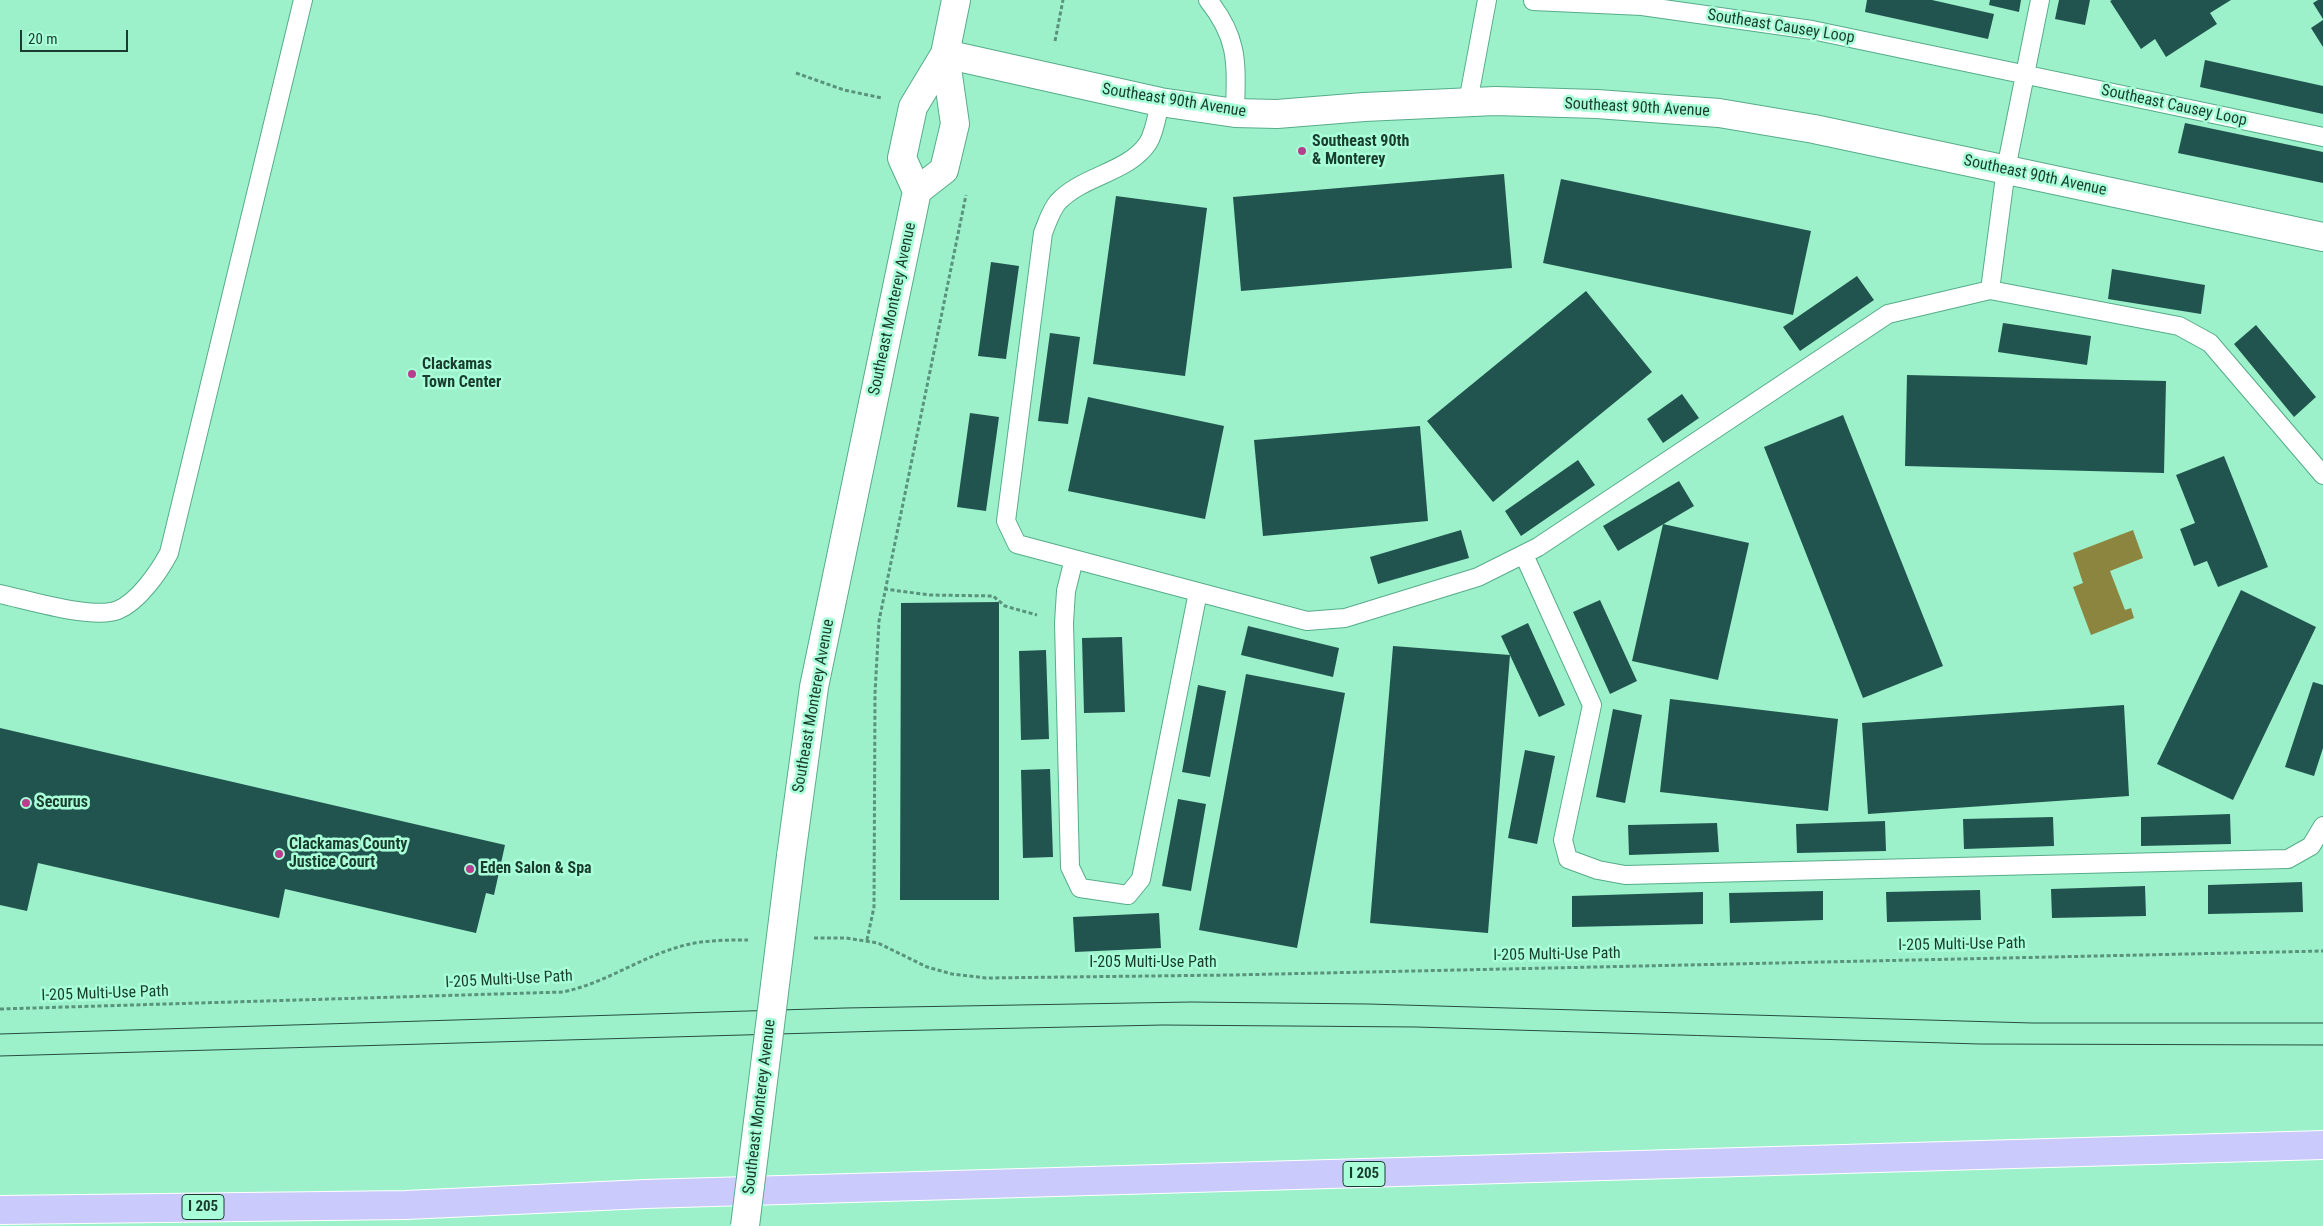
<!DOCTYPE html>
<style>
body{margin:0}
#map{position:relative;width:2323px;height:1226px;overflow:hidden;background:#9cf1cb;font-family:"Roboto Condensed",sans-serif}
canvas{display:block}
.scale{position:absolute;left:20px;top:30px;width:108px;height:22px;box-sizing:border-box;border:2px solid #193c2e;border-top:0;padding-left:6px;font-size:15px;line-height:18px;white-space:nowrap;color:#193c2e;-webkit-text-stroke:4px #a9ffd8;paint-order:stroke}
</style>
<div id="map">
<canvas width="2323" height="1226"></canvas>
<div class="scale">20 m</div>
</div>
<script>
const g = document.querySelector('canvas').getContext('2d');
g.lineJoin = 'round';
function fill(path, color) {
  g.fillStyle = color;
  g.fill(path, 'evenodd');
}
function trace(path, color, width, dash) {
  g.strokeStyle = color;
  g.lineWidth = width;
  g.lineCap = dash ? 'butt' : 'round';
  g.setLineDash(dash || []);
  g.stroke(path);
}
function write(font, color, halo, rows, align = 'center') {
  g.font = font + ' "Roboto Condensed",sans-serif';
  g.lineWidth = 5;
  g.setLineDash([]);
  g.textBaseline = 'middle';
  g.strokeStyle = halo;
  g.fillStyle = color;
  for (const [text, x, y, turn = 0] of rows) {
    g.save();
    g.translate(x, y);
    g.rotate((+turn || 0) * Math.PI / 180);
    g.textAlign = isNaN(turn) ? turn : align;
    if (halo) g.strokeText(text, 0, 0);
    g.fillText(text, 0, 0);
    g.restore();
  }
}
const water = new Path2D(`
 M2133 530 2143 558 2110 571 2125 610 2131 608 2134 618 2091 635 2073 587 2083 583 2073 553Z`);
const building = new Path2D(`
 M1867 0H1932L1994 14 1988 39 1865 12Z
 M1990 0H2021L2019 12 1989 5Z
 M2059 0H2090L2085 25 2055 19Z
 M2112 0H2231L2210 13 2217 24 2166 57 2155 39 2141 49 2110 1Z
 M2318 0H2323V19L2313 3Z
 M2323 20V47L2311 28Z
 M2205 60 2323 86V114L2200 87Z
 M2185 123 2323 152V183L2178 153Z
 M1504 174 1512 268 1241 291 1233 197Z
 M1561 179 1811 231 1793 315 1543 263Z
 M1116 196 1207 208 1185 376 1093 364Z
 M991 262 1019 266 1006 359 978 356Z
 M2112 269 2205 285 2201 314 2108 299Z
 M1857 276 1874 300 1800 351 1783 327Z
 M1586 291 1652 372 1493 502 1427 421Z
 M2003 323 2091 336 2087 365 1998 352Z
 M2256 325 2316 397 2294 417 2234 344Z
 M1050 333 1080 337 1068 424 1038 421Z
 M1907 375 2166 381 2164 473 1905 466Z
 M1682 394 1699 418 1663 443 1647 419Z
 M1088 397 1224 426 1205 519 1068 491Z
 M970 413 999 417 986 511 957 507Z
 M1843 415 1943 666 1863 698 1764 447Z
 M1420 426 1428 521 1263 536 1254 440Z
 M2224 456 2268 567 2218 587 2207 561 2194 566 2180 529 2195 523 2176 475Z
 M1578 460 1595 485 1521 536 1505 511Z
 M1679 481 1694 506 1618 551 1603 526Z
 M1663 524 1749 543 1718 680 1632 661Z
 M1461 530 1469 558 1378 584 1370 557Z
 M2241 590 2316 627 2233 800 2157 764Z
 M1600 600 1637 681 1610 694 1573 612Z
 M999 602V900H900L901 603Z
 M1528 623 1565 705 1539 717 1501 636Z
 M1248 626 1339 648 1333 677 1241 655Z
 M1122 637 1125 712 1084 713 1082 638Z
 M1393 646 1510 655 1488 933 1370 923Z
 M1046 650 1049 739 1021 740 1019 651Z
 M1246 674 1345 693 1297 948 1199 930Z
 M2313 682 2323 685V748L2314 776 2285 767Z
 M1198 685 1226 691 1210 777 1182 772Z
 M1670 699 1838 719 1828 811 1660 792Z
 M2124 705 2129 796 1868 814 1862 723Z
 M1613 709 1642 715 1625 803 1596 797Z
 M0 728 505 845 494 895 486 893 476 933 285 889 279 918 38 863 27 911 0 905Z
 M1525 750 1555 756 1537 844 1508 838Z
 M1050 769 1053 857 1023 858 1021 770Z
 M1178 799 1206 804 1191 891 1162 886Z
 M2230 814 2231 844 2141 846V817Z
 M2053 817 2054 846 1964 849 1963 819Z
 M1885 821 1886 851 1797 853 1796 824Z
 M1717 823 1719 852 1629 855 1628 825Z
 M2302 882 2303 912 2208 914V885Z
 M2145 886 2146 916 2052 918 2051 889Z
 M1980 890 1981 920 1887 922 1886 892Z
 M1823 891V920L1730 923 1729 893Z
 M1703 892V924L1572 927V896Z
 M1159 913 1161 948 1075 952 1073 917Z`);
const path = new Path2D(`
 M1055 41 1063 0
 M796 73 844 90 882 98
 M884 589 930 595 993 596 1005 606 1037 615
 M814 938H846L878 943 927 967 952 974 986 978 1231 975 2323 951
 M867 940 874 907 875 693 879 621 966 195
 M0 1009 563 992C605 983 636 960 675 948 699 940 723 940 748 940`);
const service = new Path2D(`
 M1208 0C1240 40 1236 65 1235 113
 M1533 1 1642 6 1812 30 2323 137
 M1160 102C1157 115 1155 132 1148 143 1128 173 1083 175 1058 202 1051 210 1047 223 1043 233L1006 521 1017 544 1307 621 1345 618 1478 577 1538 547 1888 314 1990 290 2006 169 2040 0
 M1468 102 1487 0
 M1990 290 2179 326 2210 343 2323 475
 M1524 555 1592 705 1563 840 1568 859 1598 870 1625 875 2288 859 2311 846 2323 826
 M1074 559 1066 591 1064 623 1070 867 1080 888 1128 895 1141 879 1198 592
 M0 594C28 600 93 620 118 610 138 602 159 572 169 553L303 0`);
const tertiary = new Path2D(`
 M945 54 1160 102 1235 113 1277 114 1364 107 1495 101 1597 104 1719 113 1814 129 2323 237`);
const secondary = new Path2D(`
 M917 191 944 170 955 124 945 54
 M791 856 814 687 917 191 902 158 913 107 945 54 956 0`);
const motorway = new Path2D(`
 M0 1210 406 1205 645 1194 2323 1145`);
const tram = new Path2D(`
 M0 1034 845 1008 1191 1002 1368 1004 2032 1023H2323
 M0 1056 884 1031 1163 1025 1416 1027 1979 1044 2323 1045`);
const secondaryBridge = new Path2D(`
 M745 1226 791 856`);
const markers = [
 [1302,151,5,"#b83d8d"],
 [412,374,5,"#b83d8d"],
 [26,803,5,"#b83d8d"],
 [279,854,5,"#b83d8d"],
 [470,869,5,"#b83d8d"]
];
const shields = [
 [1364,1174,42],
 [203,1207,42]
];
const shieldNames = [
 ["I 205",1364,1174],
 ["I 205",203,1207]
];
const streetNames = [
 ["Southeast Causey Loop",1781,27,9],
 ["Southeast 90th Avenue",1174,101,9],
 ["Southeast Causey Loop",2174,106,12],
 ["Southeast 90th Avenue",1637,108,3],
 ["Southeast 90th Avenue",2035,176,12],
 ["Southeast Monterey Avenue",893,309,-78],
 ["Southeast Monterey Avenue",814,706,-80],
 ["I-205 Multi-Use Path",1962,945,-1],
 ["I-205 Multi-Use Path",1557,955,-1],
 ["I-205 Multi-Use Path",1153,963],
 ["I-205 Multi-Use Path",509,980,-3],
 ["I-205 Multi-Use Path",105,994,-2],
 ["Southeast Monterey Avenue",760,1107,-83]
];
const poiNames = [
 ["Southeast 90th",1312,142],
 ["& Monterey",1312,160],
 ["Clackamas",422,365],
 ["Town Center",422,383],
 ["Securus",36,803],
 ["Clackamas County",289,845],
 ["Justice Court",289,863],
 ["Eden Salon & Spa",480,869]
];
fill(water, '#8b853f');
fill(building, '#21544e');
trace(service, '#57ac89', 20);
trace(tertiary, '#57ac89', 30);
trace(secondary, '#57ac89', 30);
trace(motorway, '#fff', 30);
trace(path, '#59947a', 3, [4, 2.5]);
trace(service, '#fff', 18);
trace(tertiary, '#fff', 28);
trace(secondary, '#fff', 28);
trace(motorway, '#cacbfc', 28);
trace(tram, '#264e3e', 1);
trace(secondaryBridge, '#57ac89', 30, []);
trace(secondaryBridge, '#fff', 28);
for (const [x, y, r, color] of markers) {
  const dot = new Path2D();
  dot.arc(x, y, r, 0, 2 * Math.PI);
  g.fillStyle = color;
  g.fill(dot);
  trace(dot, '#a9ffd8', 2);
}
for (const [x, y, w] of shields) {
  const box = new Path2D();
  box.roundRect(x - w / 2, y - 12.5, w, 25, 4);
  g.fillStyle = '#a9ffd8';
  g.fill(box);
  trace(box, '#193c2e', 1);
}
write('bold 15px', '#193c2e', null, shieldNames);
write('16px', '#193c2e', '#a9ffd8', streetNames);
write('bold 16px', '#193c2e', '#a9ffd8', poiNames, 'left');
</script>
